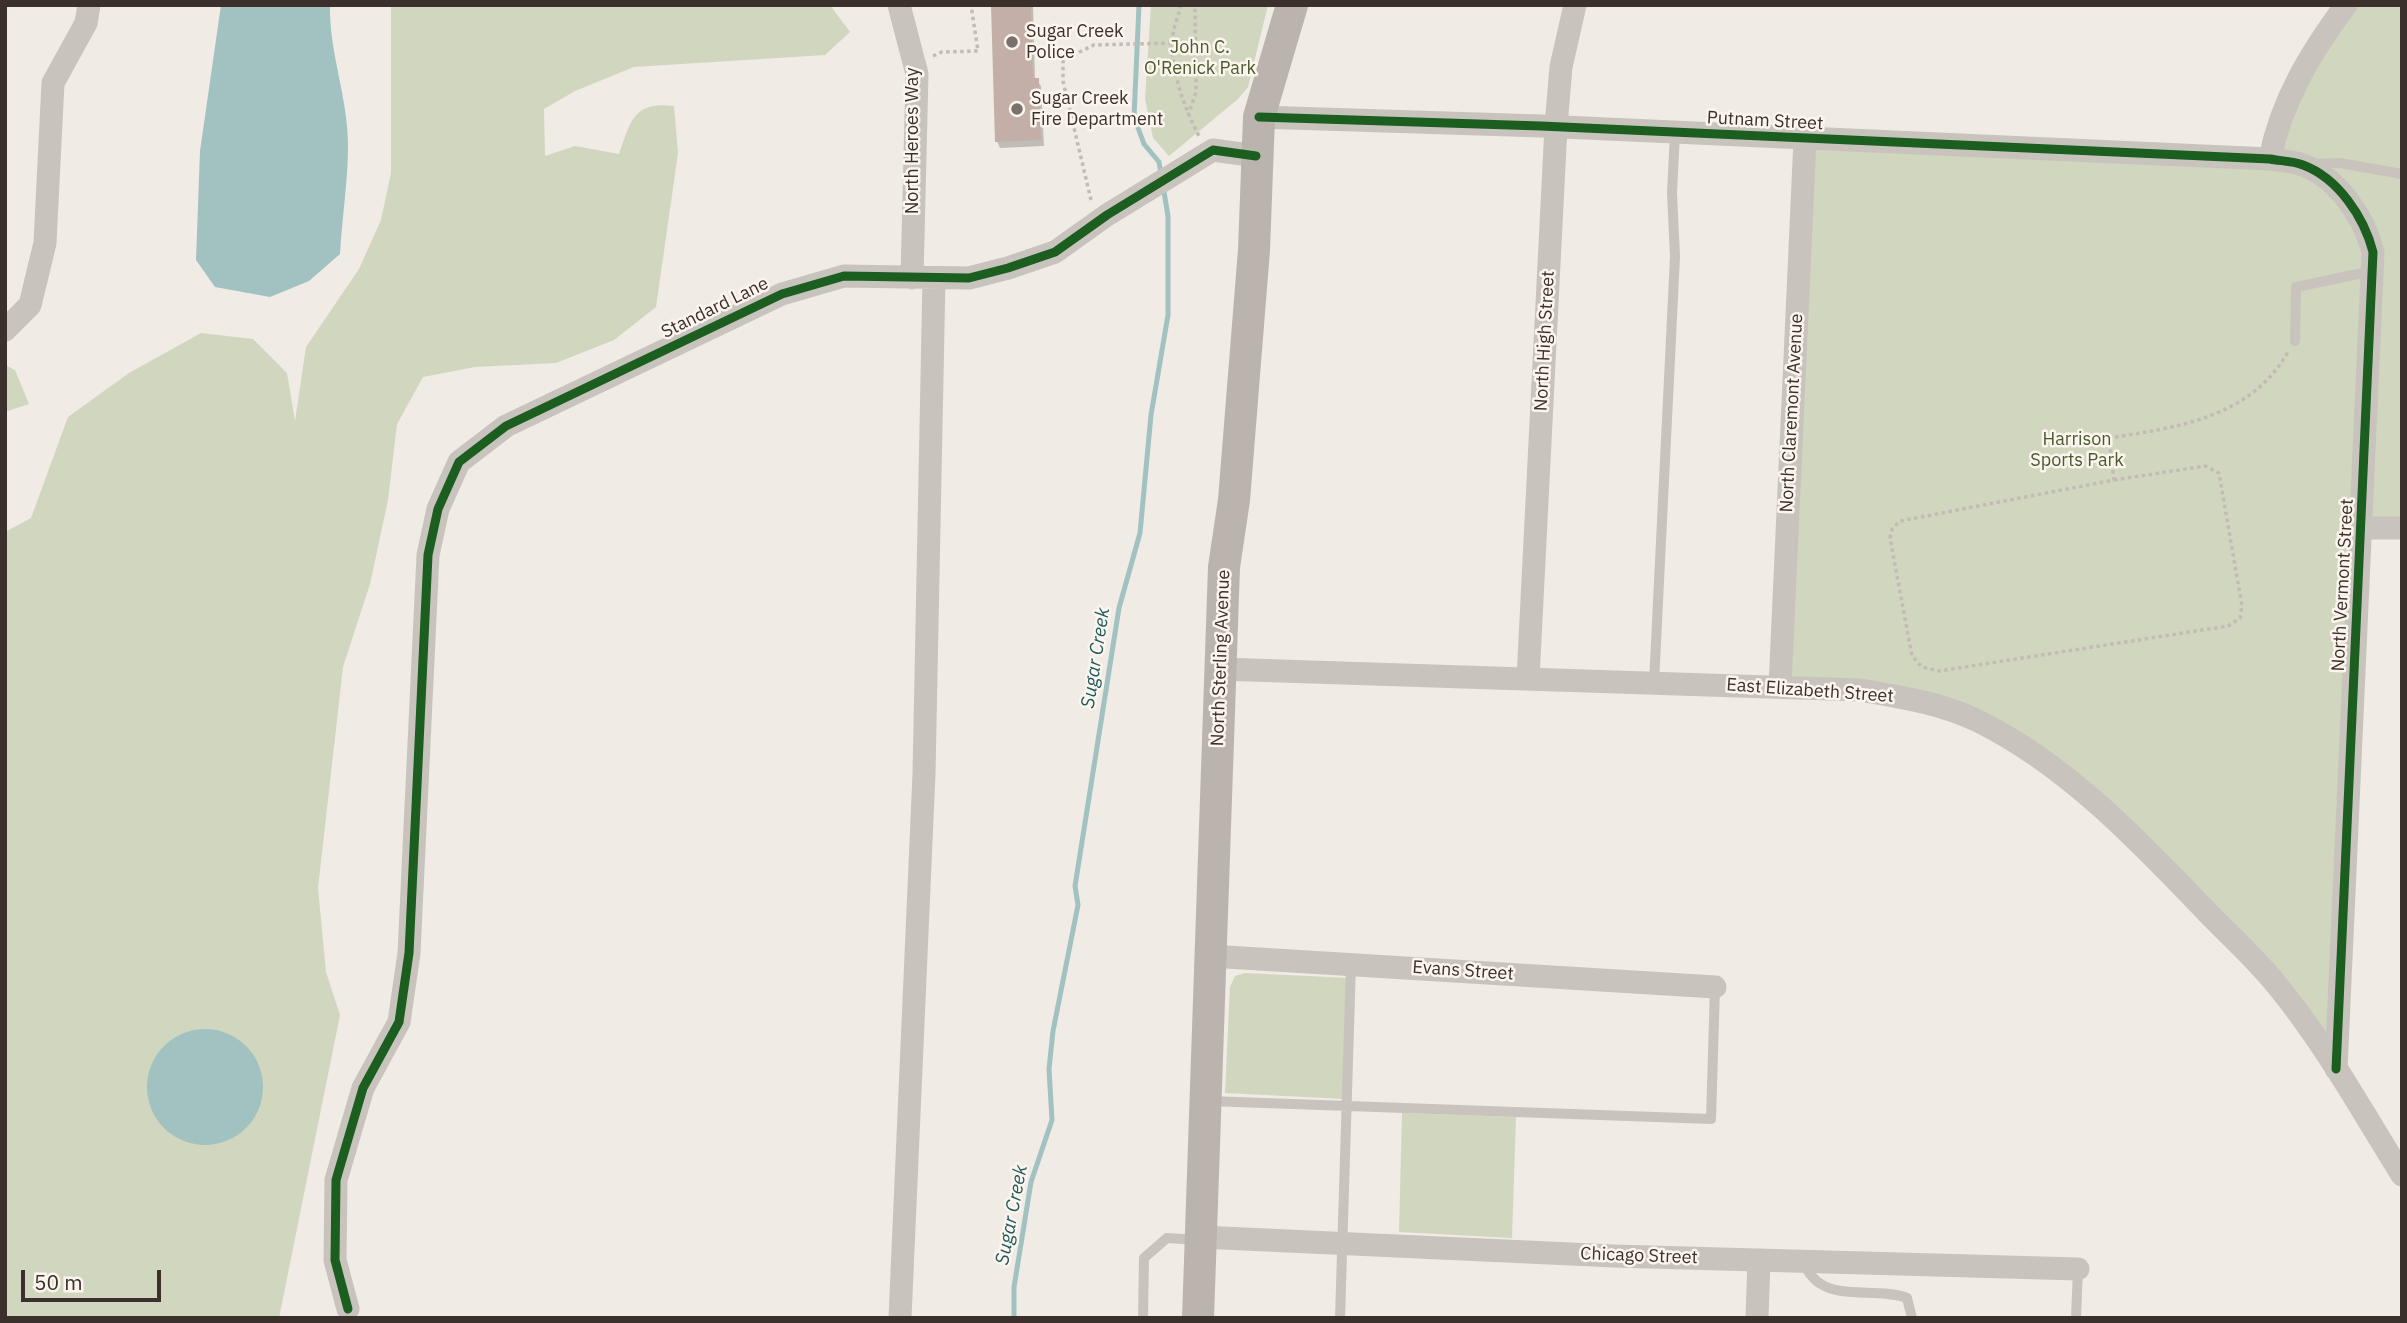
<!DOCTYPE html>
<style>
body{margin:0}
#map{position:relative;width:2407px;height:1323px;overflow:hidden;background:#f0ebe5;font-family:"IBM Plex Sans",sans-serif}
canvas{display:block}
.frame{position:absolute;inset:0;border:7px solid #3b302b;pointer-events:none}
.scale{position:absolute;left:21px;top:1270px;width:140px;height:32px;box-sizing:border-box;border:4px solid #3b302b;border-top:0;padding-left:9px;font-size:21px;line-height:24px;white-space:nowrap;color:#3b302b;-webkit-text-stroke:5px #fbf5ee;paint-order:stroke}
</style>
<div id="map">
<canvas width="2407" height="1323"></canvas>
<div class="frame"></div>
<div class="scale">50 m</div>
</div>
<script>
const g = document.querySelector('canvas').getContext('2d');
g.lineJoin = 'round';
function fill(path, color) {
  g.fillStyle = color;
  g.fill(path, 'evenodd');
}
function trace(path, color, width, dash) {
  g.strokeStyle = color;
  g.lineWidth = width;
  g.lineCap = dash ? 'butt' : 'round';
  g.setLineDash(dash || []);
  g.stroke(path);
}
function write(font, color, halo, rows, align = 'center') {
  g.font = font + ' "IBM Plex Sans",sans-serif';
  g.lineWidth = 5;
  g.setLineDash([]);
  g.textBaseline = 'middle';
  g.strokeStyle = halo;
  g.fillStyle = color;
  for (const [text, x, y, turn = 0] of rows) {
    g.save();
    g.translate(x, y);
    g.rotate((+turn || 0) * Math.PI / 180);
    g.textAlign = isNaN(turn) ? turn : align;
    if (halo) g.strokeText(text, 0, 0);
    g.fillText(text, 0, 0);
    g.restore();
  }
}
const green = new Path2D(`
 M391 5H830L850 32 825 55 634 67 575 91 544 109 545 156 575 146 619 154C631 120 634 101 674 106L678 153 656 307 614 340 556 363 475 367 423 377 397 424 388 500 370 584 343 667 318 888 326 972 340 1015 279 1318H5V532L31 518 68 417 129 373 201 333 253 339 287 373 295 421 306 347 359 269 381 220 391 173Z
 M1151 5H1268L1248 87 1238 99 1169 156 1153 138 1145 99Z
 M2346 5H2402V528H2361L2336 1069 2147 849 1977 720 1780 687 1805 139 2269 159Z
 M5 365 15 370 29 404 5 412Z
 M1245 973 1349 978 1344 1099 1225 1093 1230 987 1235 976Z
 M1402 1113 1516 1117 1512 1238 1399 1232Z`);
const water = new Path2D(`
 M221 5H330C329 53 348 97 348 145 348 181 342 218 340 254L309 281 270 297 215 287 196 260 200 151Z
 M147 1087a58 58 0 1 1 116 0a58 58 0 1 1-116 0Z`);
const shadow = new Path2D(`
 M993 5H1033L1035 79 1041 86 1044 146 1000 148 997 141Z`);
const stream = new Path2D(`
 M1139 5 1134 117 1144 144 1159 162 1161 173
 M1014 1318V1287L1031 1182 1052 1120 1049 1069 1053 1031 1078 905 1075 886 1119 608 1140 533 1151 415 1168 315V216L1163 186`);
const building = new Path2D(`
 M991 5H1031L1033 78H1039L1041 140 995 142Z`);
const path = new Path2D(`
 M1181 5C1178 17 1172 31 1172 44 1172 73 1185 110 1199 136
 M933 56 942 52 978 51 971 5
 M1188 116 1196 92 1195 5
 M1091 200 1063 81V60L1094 45 1172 43
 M2114 480 2205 466 2219 473 2242 606 2240 618 2228 626 1939 671 1922 667 1912 656 1890 538 1892 529 1900 521 2114 480 2109 438C2179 427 2250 418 2288 352`);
const service = new Path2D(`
 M2311 164 2340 163 2402 174
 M2295 341 2296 287 2372 271
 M1654 683 1675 257 1672 193 1675 133
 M1209 1101 1711 1119 1715 987
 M1803 1264C1808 1271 1813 1280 1821 1284 1841 1298 1882 1288 1907 1298L1912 1318
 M1143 1318 1144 1258 1167 1238 1199 1240
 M1340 1318 1351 964
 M2076 1318 2078 1269`);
const minor = new Path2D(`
 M899 5 917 74 912 278
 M1259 117 1541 126 2270 159C2280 161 2293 161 2303 165 2338 178 2364 217 2373 252L2336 1069
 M2270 159C2281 101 2311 52 2346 5
 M5 330 30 305 45 243 53 83 86 23 89 5
 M2361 528H2402
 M1220 669 1860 690C1901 697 1941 703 1978 721 2067 765 2138 840 2206 911 2229 935 2255 958 2276 984 2324 1042 2362 1111 2402 1175
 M1528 679 1556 126 1561 67 1575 5
 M1780 687 1805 139
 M1210 956 1715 987
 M1201 1237 1614 1256 2078 1269
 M348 1309 335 1260 336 1180 363 1088 399 1022 409 953 428 555 438 509 459 462 506 426 782 294 844 276 969 278 1008 268 1055 252 1107 215 1213 150 1256 156
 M900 1318 924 774 934 278
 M1757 1318 1759 1260`);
const secondary = new Path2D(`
 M1198 1318 1224 567 1234 500 1254 250 1259 117 1292 5`);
const cycleway = new Path2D(`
 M1259 117 1541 126 2270 159C2280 161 2293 161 2303 165 2338 178 2364 217 2373 252L2336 1069
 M348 1309 335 1260 336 1180 363 1088 399 1022 409 953 428 555 438 509 459 462 506 426 782 294 844 276 969 278 1008 268 1055 252 1107 215 1213 150 1256 156`);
const markers = [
 [1012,42,7,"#7a716c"],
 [1017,109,7,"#7a716c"]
];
const poiNames = [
 ["Sugar Creek",1026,32],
 ["Police",1026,53],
 ["Sugar Creek",1031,99],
 ["Fire Department",1031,120]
];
const parkNames = [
 ["John C.",1200,48],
 ["O'Renick Park",1200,69],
 ["Harrison",2077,440],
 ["Sports Park",2077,461]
];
const streetNames = [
 ["Putnam Street",1765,121,3],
 ["North Heroes Way",913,141,-90],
 ["Standard Lane",715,308,-26],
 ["North High Street",1545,341,-87],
 ["North Claremont Avenue",1792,413,-87],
 ["North Vermont Street",2343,585,-87],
 ["North Sterling Avenue",1221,658,-88],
 ["East Elizabeth Street",1810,691,4],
 ["Evans Street",1463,971,4],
 ["Chicago Street",1639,1256,2]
];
const waterNames = [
 ["Sugar Creek",1096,658,-81],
 ["Sugar Creek",1012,1215,-79]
];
fill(green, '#d1d6bf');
fill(water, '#a1c2c1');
fill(shadow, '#0003');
trace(stream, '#a1c2c1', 5);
fill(building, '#c3afa7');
trace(path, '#c2bbb6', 3.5, [3.5, 3.5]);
trace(service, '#c9c3be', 10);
trace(minor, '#c9c3be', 23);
trace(secondary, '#bab3ae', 32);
trace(cycleway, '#1b5e20', 9);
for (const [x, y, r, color] of markers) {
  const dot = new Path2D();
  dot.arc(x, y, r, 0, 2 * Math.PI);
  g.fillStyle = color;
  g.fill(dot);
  trace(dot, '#fbf5ee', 2.5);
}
write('18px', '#3b302b', '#fbf5ee', poiNames, 'left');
write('18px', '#4a5a2e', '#fbf5ee', parkNames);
write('18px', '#3b302b', '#fbf5ee', streetNames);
write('italic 19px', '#1f5a5e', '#fbf5ee', waterNames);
</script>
